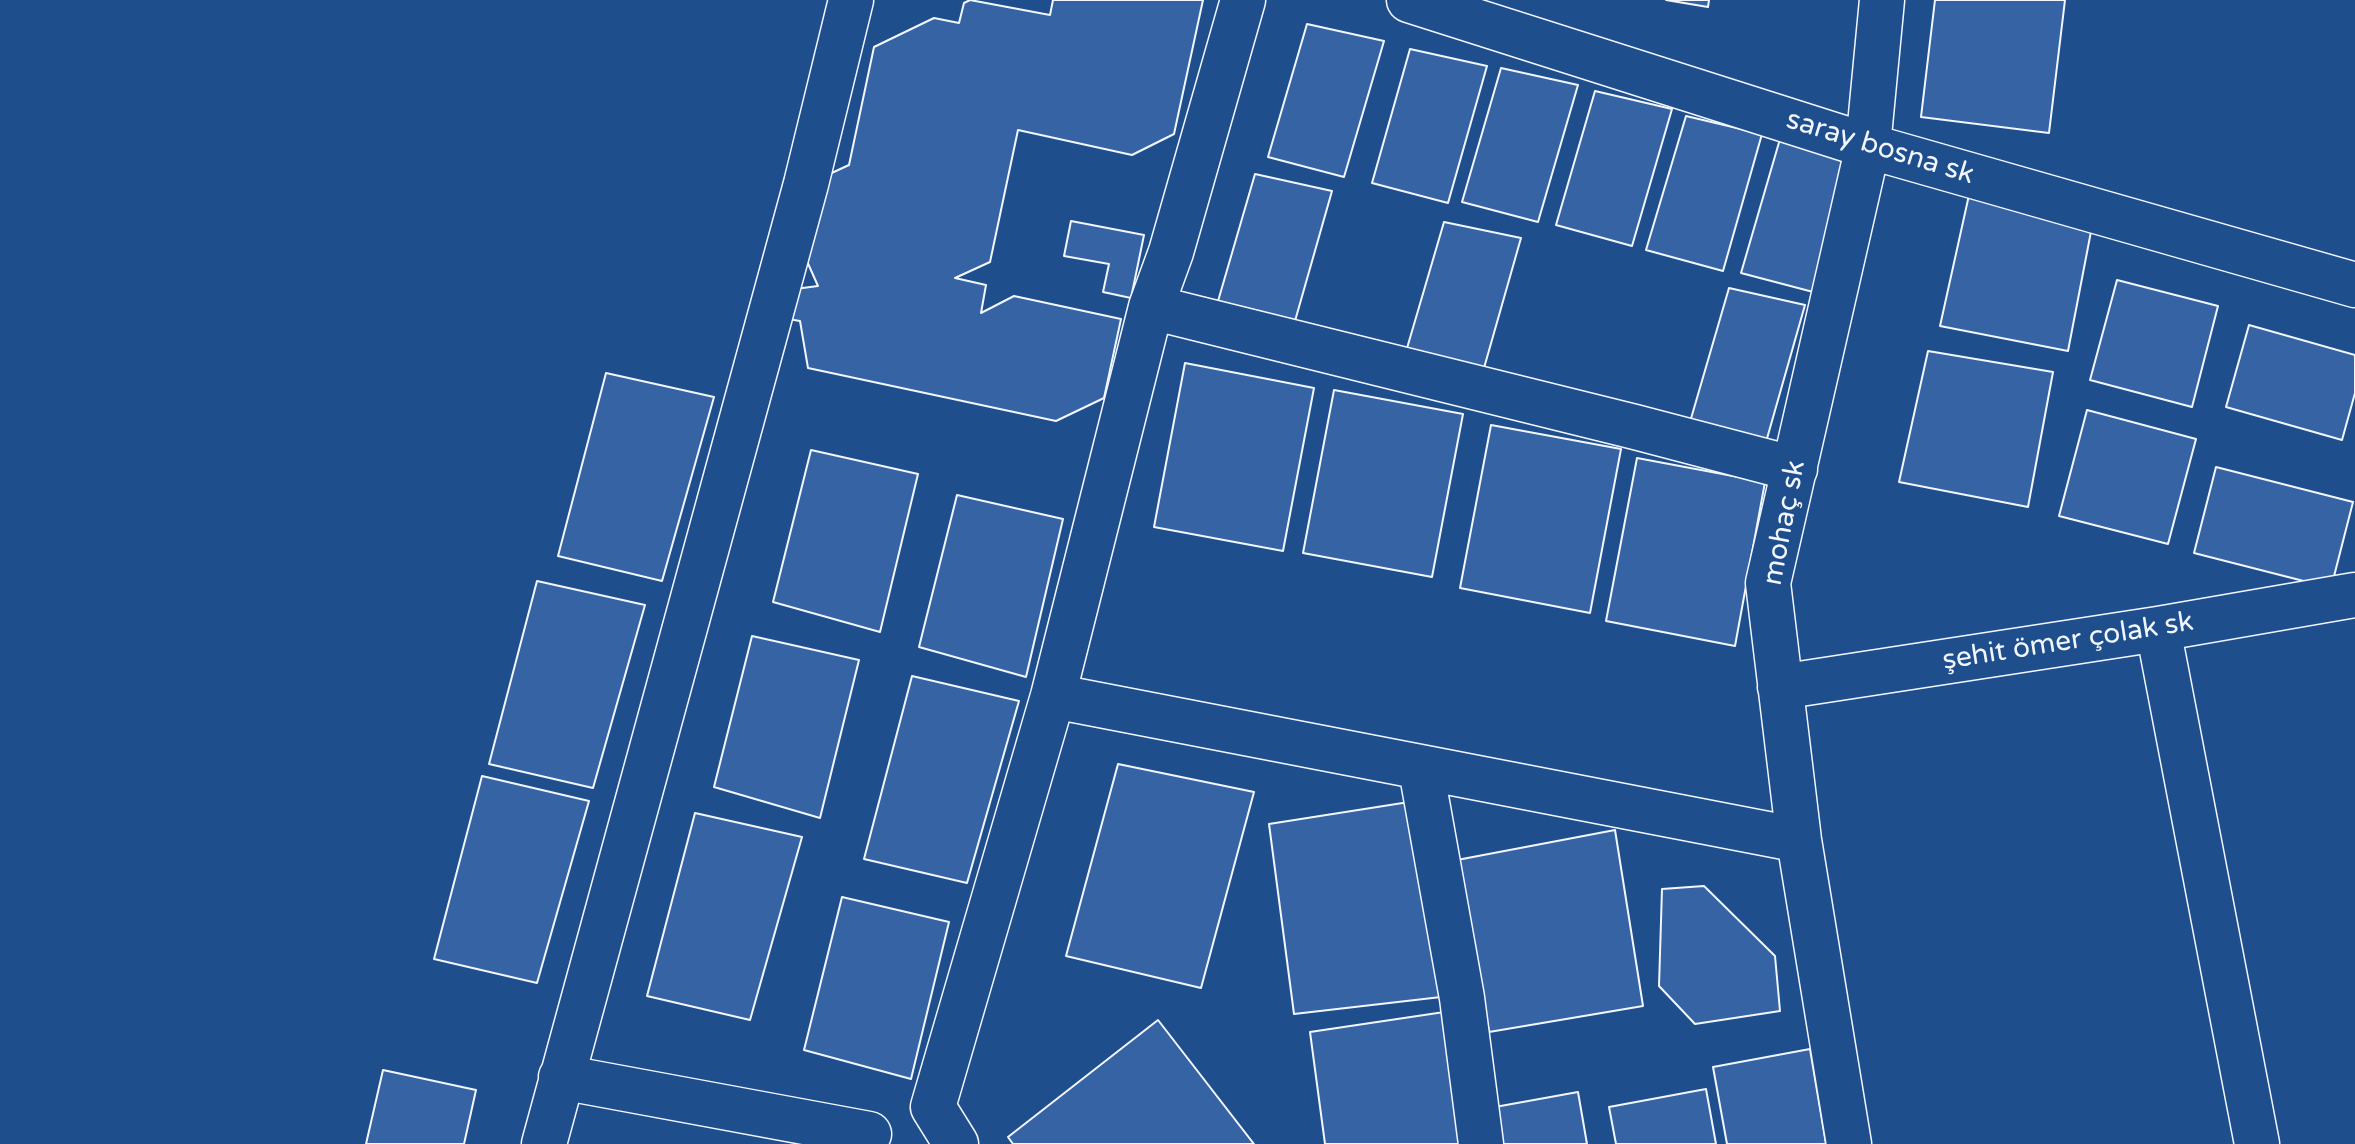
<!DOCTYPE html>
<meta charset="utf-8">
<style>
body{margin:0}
canvas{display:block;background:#1f4e8c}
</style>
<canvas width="2355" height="1144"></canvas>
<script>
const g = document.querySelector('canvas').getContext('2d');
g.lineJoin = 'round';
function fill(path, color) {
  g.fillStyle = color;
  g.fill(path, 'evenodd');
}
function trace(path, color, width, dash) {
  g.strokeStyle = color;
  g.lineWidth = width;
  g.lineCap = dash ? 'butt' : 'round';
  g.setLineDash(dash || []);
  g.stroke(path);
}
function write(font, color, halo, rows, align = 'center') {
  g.font = font + ' "Varela Round",sans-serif';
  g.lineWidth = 6;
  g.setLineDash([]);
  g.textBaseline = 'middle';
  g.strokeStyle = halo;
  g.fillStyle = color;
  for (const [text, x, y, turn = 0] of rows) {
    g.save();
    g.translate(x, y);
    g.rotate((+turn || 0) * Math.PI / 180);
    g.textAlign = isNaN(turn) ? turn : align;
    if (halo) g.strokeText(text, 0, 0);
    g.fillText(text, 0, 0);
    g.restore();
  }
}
const building = new Path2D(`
 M970 0 1050 15 1053 0H1203L1174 134 1132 155 1018 130 990 262 955 278 986 285 981 313 1014 296 1121 319 1104 398 1056 421 808 368 800 321 788 319 795 289 818 286 806 259 823 177 849 165 874 47 934 18 959 23 964 3Z
 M1666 0H1709L1708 7Z
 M1935 0H2065L2049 133 1921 117Z
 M1307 24 1384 41 1344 177 1268 157Z
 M1410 49 1487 66 1448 203 1372 183Z
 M1501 68 1578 85 1538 222 1462 202Z
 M1595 91 1672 109 1632 246 1556 225Z
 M1686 116 1762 134 1723 271 1646 250Z
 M1780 139 1857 156 1817 293 1741 273Z
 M1255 174 1332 191 1293 328 1216 308Z
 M1969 195 2094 216 2068 351 1940 326Z
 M1071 221 1144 235 1131 298 1103 292 1109 264 1064 256Z
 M1444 222 1521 238 1482 375 1405 355Z
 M2117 280 2218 306 2192 407 2090 380Z
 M1729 288 1805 305 1766 442 1690 422Z
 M2249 325 2355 355V393L2342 440 2226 407Z
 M1928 351 2053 372 2028 507 1899 482Z
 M1185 363 1314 388 1283 551 1154 527Z
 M606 373 714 397 662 581 558 556Z
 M1334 390 1463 414 1432 577 1303 553Z
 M2087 410 2196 439 2168 544 2059 516Z
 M1491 425 1621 449 1590 613 1460 588Z
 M811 450 918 474 880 632 773 602Z
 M1637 458 1765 482 1735 646 1606 621Z
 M2216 467 2353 502 2331 588 2194 553Z
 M957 495 1063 519 1026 677 919 647Z
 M537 581 645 605 593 788 489 764Z
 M752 636 859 660 820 818 714 787Z
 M912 676 1019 701 967 883 864 859Z
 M1118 764 1254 792 1201 988 1066 956Z
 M482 776 589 801 537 983 434 959Z
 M1409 802 1441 997 1294 1014 1269 824Z
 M695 813 802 837 750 1020 647 996Z
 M1615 830 1643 1006 1489 1032 1457 860Z
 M1704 886 1775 956 1780 1011 1695 1024 1659 986 1662 889Z
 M842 897 949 922 911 1079 804 1050Z
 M1451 1011 1472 1144H1325L1310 1032Z
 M1158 1020 1254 1144H1013L1008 1137Z
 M1810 1049 1826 1144H1727L1713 1067Z
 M383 1070 476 1090 464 1144H366Z
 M1706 1089 1716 1144H1616L1609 1107Z
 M1578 1092 1587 1144H1490L1484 1109Z`);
const minor = new Path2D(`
 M1409 0 1868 146 2355 285
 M1151 307 1635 427 1795 469
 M2158 629 2257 1144
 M1780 687 2158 629 2355 595
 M1053 696 1799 840
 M1421 769 1462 998 1481 1144
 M561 1077 869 1134
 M544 1144 806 184 851 0
 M956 1144 933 1107 1053 696 1151 307 1171 252 1243 0
 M1849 1144 1799 840 1768 583 1868 146 1882 0`);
const streetNames = [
 ["saray bosna sk",1880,148,17],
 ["mohaç sk",1785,523,-79],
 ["şehit ömer çolak sk",2068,642,-9]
];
fill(building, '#3563a3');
trace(building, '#f2f6ff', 2);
trace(minor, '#f2f6ff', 47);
trace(minor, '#1f4e8c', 44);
write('28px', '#f2f6ff', '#1f4e8c', streetNames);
</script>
